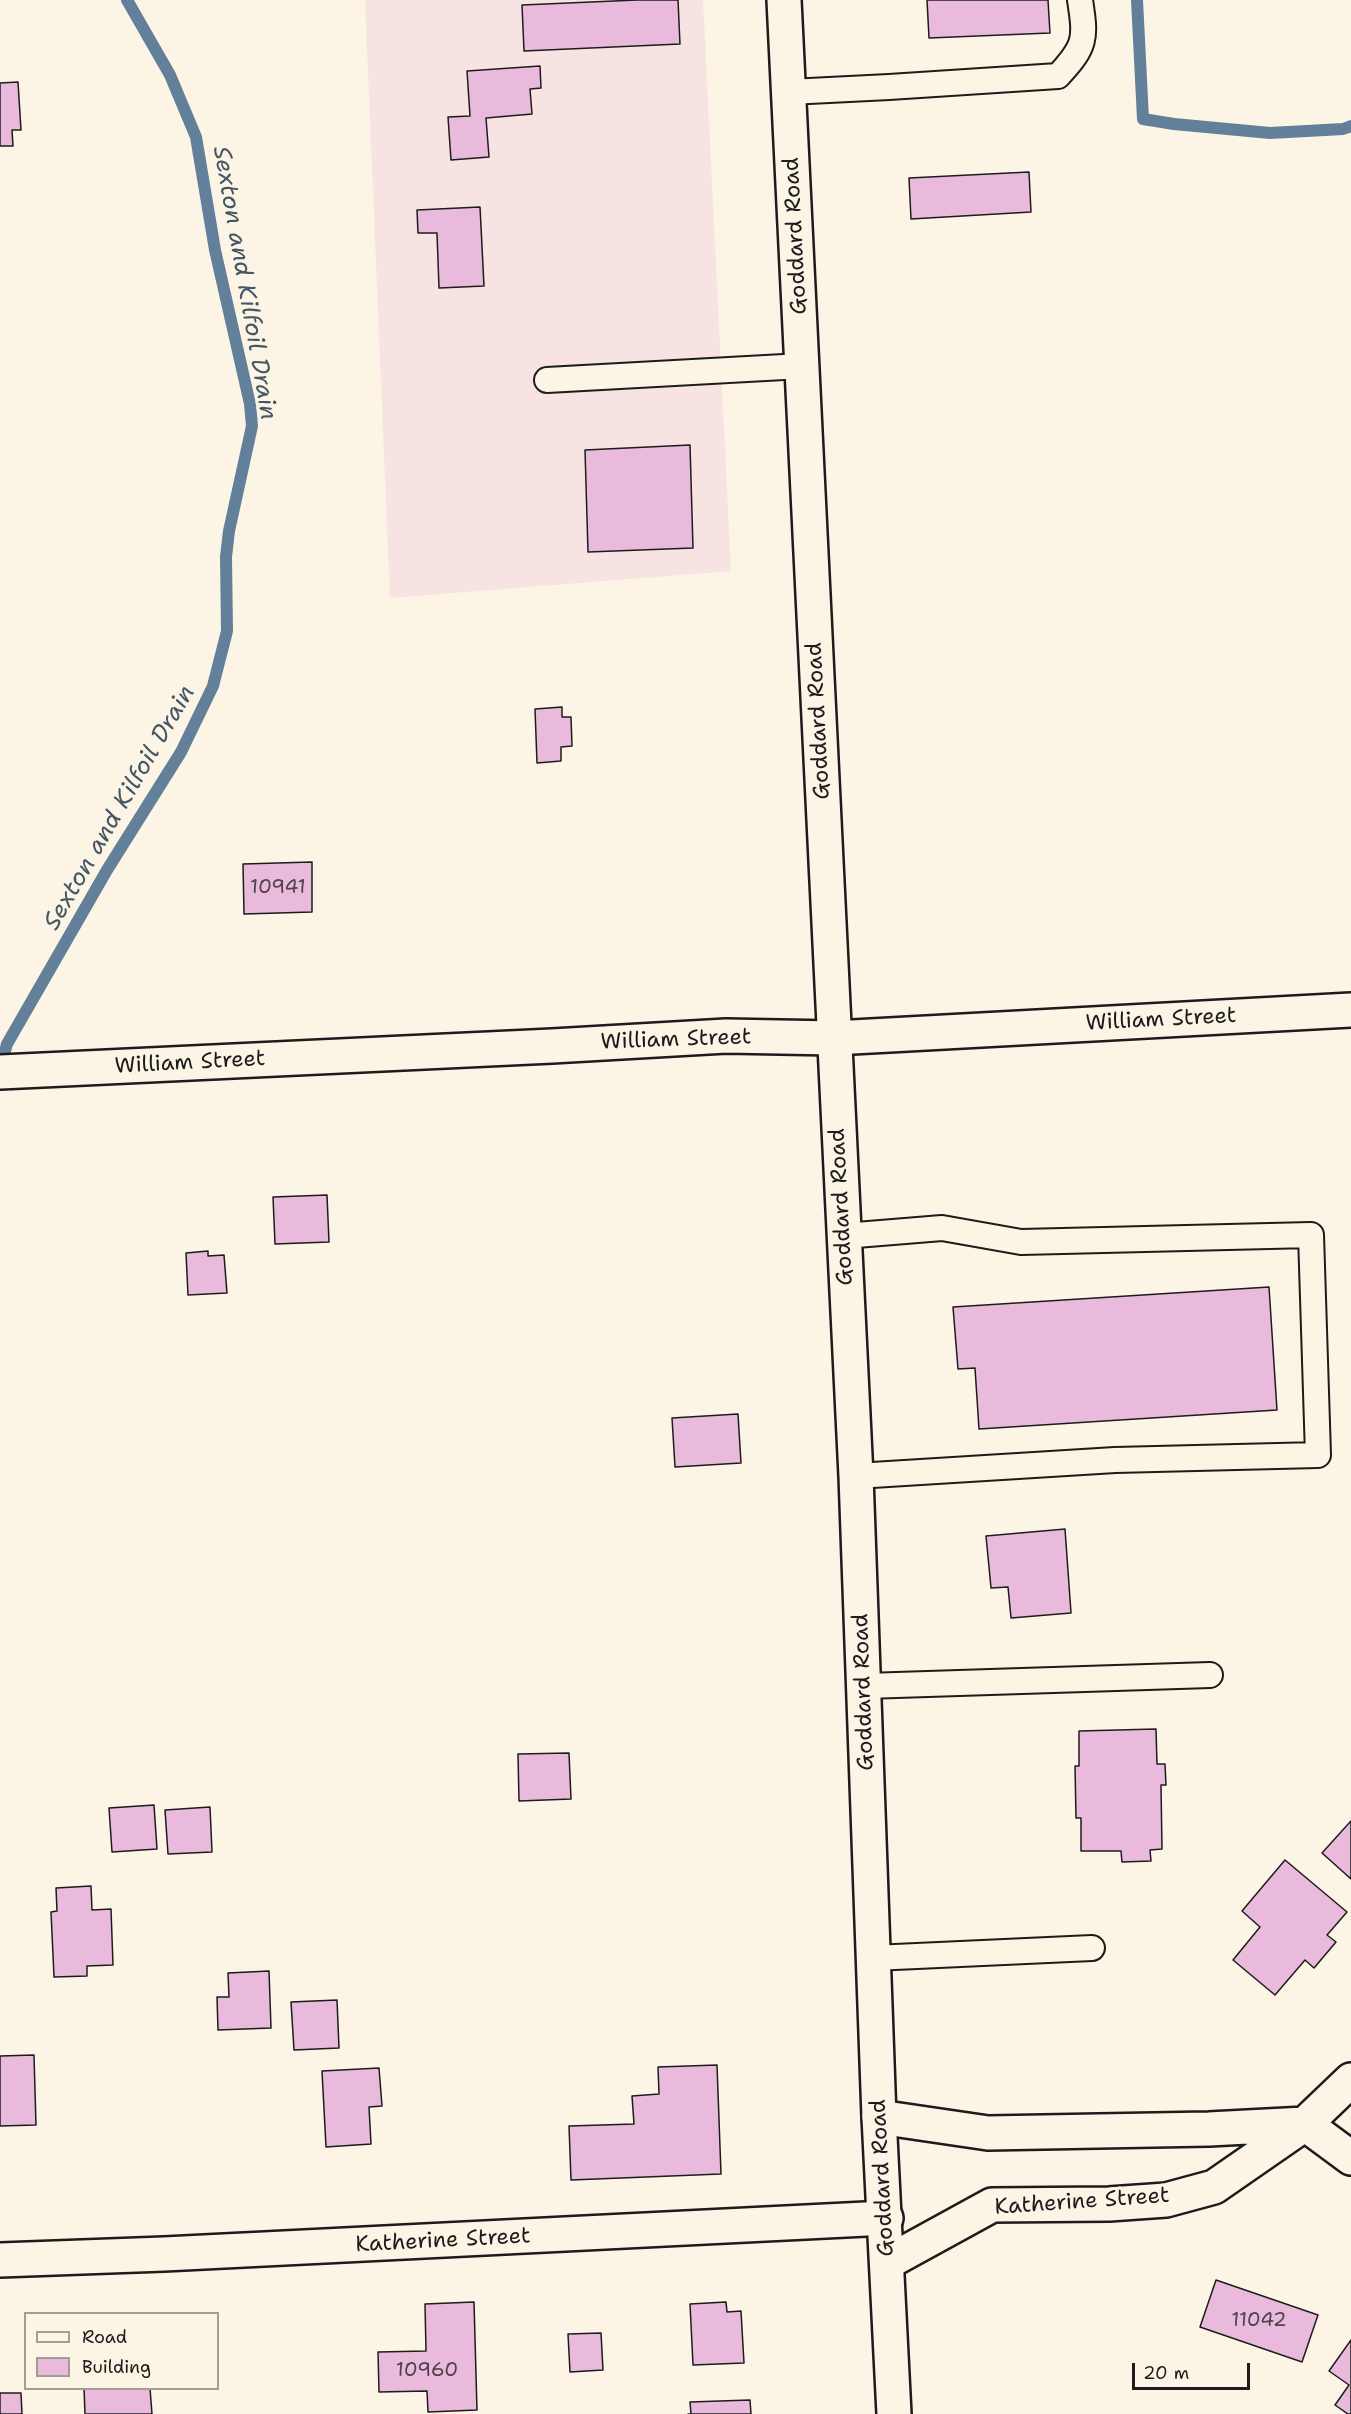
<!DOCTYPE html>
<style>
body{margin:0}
#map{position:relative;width:1351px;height:2414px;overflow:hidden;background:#fcf5e5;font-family:"Shantell Sans",sans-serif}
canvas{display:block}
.legend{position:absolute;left:24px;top:2312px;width:195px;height:78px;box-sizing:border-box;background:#fcf5e5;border:2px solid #a29e95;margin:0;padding:8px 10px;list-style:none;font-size:18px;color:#1c1c1c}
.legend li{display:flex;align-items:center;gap:12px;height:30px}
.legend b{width:30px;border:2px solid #a29e95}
.scale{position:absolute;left:1132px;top:2363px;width:118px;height:27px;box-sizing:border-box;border:3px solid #1c1c1c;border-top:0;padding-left:8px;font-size:18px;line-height:21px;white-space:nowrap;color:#1c1c1c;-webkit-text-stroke:4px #fcf5e5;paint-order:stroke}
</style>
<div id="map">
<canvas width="1351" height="2414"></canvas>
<ul class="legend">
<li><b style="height:8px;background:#fcf5e5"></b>Road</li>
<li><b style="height:16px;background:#e9badc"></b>Building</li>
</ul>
<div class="scale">20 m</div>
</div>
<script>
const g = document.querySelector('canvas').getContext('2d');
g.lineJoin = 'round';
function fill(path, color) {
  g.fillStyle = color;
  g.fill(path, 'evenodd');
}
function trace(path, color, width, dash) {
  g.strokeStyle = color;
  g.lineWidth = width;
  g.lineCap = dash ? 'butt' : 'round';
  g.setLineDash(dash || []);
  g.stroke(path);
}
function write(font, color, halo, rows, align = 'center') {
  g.font = font + ' "Shantell Sans",sans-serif';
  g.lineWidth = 6;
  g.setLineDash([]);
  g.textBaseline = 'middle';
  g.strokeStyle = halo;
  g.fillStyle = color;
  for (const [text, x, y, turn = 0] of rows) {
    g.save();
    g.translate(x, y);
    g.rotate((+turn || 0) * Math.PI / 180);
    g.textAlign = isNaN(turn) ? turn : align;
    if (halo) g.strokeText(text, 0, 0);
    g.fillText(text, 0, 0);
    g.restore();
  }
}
const built = new Path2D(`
 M365 0H703L731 571 390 598Z`);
const stream = new Path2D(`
 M1137 0 1143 119 1174 124 1270 133 1343 129 1351 126
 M0 1069 7 1044 107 870 181 752 213 686 227 631 226 557 229 531 252 426 250 404 215 250 196 137 170 75 127 0`);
const building = new Path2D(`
 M637 0H678L680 44 524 51 522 5Z
 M927 0H1048L1050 33 929 38Z
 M540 66 541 88 530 89 532 114 486 118 489 157 451 160 448 117 470 116 467 71Z
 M18 82 21 130H12L13 146H0V83Z
 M1029 172 1031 212 911 219 909 178Z
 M480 207 484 286 439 288 437 233H418L417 210Z
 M690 445 693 548 588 552 585 450Z
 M562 707V717H571L572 746 561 747V761L537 763 535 709Z
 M312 862V912L244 914 243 864Z
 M327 1195 329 1242 275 1244 273 1197Z
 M208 1251V1256L224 1255 227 1293 188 1295 186 1253Z
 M1269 1287 1277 1410 979 1429 975 1368 958 1369 953 1307Z
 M738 1414 741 1463 675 1467 672 1418Z
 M1065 1529 1071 1613 1011 1618 1008 1587 991 1588 986 1536Z
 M1156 1729 1157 1764H1165L1166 1785H1161L1162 1849 1150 1850 1151 1861 1122 1862 1121 1851H1081V1818H1076L1075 1766H1079V1731Z
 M569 1753 571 1799 519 1801 518 1754Z
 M154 1805 157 1849 112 1852 109 1808Z
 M210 1807 212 1852 168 1854 165 1810Z
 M1351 1821V1879L1322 1853Z
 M1285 1860 1347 1912 1327 1935 1336 1942 1314 1968 1305 1960 1275 1995 1233 1960 1260 1927 1242 1911Z
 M91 1886 92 1910 111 1909 113 1965 87 1966V1976L54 1977 51 1912 57 1911 56 1888Z
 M269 1971 271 2028 218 2030 217 1997H229L228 1973Z
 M337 2000 339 2048 294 2050 291 2002Z
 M34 2055 36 2125 0 2126V2056Z
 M717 2065 721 2174 571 2180 569 2126 634 2124 632 2096 659 2094 658 2067Z
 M379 2068 382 2106 369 2107 371 2144 326 2147 322 2071Z
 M1216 2280 1318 2315 1302 2362 1200 2327Z
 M474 2302 477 2410 428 2412 427 2391 379 2392 378 2352 426 2351 425 2304Z
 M726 2302 727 2312 741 2311 744 2363 693 2365 690 2304Z
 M601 2333 603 2370 570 2372 568 2334Z
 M1351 2340V2414H1348L1335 2405 1349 2385 1329 2371Z
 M84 2388H150L152 2414H85Z
 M0 2393H21L22 2414H0Z
 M750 2400 751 2414H688H691L690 2402Z`);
const lane = new Path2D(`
 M789 92 889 87 1058 76C1086 46 1086 39 1080 0
 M547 380 802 366
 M844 1236 942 1228 1021 1242 1311 1235 1318 1455 1115 1460 856 1476
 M865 1686 1210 1675
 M873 1958 1092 1948`);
const street = new Path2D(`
 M0 1072 552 1046 726 1036 834 1038 1351 1010
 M1351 2080 1305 2124 1351 2158
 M879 2117 988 2133 1209 2129 1305 2124 1214 2187 1166 2200 1109 2204 992 2205 888 2262
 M0 2260 164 2254 886 2218`);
const secondary = new Path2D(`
 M784 0 856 1476 879 2117 894 2414`);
const numberNames = [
 ["10941",278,888],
 ["11042",1259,2321],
 ["10960",427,2371]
];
const streetNames = [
 ["Goddard Road",796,236,-93],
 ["Goddard Road",819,721,-93],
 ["William Street",1161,1020,-3],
 ["William Street",676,1040,-2],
 ["William Street",190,1063,-3],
 ["Goddard Road",842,1207,-93],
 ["Goddard Road",864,1692,-92],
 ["Goddard Road",883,2178,-93],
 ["Katherine Street",1082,2202,-4],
 ["Katherine Street",443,2241,-3]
];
const waterNames = [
 ["Sexton and Kilfoil Drain",244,283,80],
 ["Sexton and Kilfoil Drain",120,808,-60]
];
fill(built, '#f6e3e2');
trace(stream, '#628099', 12);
fill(building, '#e9badc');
trace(building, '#1c1c1c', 1.5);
trace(lane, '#1c1c1c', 28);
trace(street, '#1c1c1c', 38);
trace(secondary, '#1c1c1c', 38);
trace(lane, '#fcf5e5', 24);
trace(street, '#fcf5e5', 33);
trace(secondary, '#fcf5e5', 33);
write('20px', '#4f444c', null, numberNames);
write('22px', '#1c1c1c', '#fcf5e5', streetNames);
write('italic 24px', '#455665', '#fcf5e5', waterNames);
</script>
